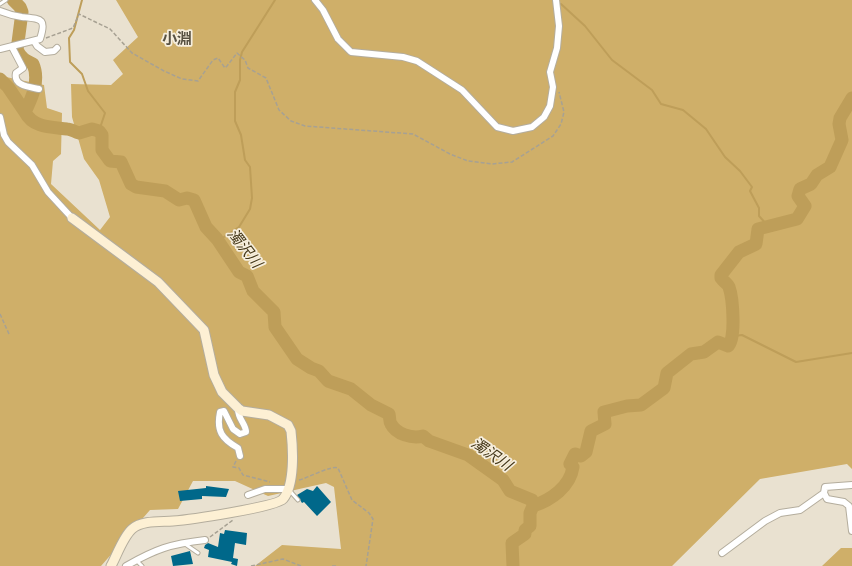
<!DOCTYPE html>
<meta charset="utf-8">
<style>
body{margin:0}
canvas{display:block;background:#e9e1d0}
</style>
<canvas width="852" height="566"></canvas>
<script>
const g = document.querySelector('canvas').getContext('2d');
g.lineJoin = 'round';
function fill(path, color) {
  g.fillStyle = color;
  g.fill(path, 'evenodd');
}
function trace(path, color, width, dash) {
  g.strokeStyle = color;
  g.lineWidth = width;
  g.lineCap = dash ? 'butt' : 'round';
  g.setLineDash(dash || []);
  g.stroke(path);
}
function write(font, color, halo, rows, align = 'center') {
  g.font = font + ' "DejaVu Sans","Noto Sans JP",sans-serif';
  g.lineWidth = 3.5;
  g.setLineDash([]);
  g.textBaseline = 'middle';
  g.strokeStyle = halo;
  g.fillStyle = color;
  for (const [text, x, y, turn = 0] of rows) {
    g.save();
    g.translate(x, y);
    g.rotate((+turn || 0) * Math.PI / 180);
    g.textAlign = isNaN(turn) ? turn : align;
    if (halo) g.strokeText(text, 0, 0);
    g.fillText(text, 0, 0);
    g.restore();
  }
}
const forest = new Path2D(`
 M116 0H852V469L847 464 760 479 672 566H255L282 545 341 549 334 487 326 483 268 496 235 481H193L178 509 150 510 101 566H0V73L6 77 44 85 47 108 62 113 61 154 53 161 51 184 100 230 110 217 99 180 84 159 72 117 71 84 111 85 123 74 113 60 138 37Z
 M841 548H852V566H822Z`);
const stream = new Path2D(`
 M82 0 74 30 69 38 70 62 82 74 88 91 105 113 99 131
 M561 4 585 26 612 60 652 90 661 104 683 110 706 129 725 157 740 171 752 187 750 191 759 208V216L768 226
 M218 241 239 227 250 209 252 198 250 167 245 160 241 135 235 121V92L240 80V60L242 52 275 0
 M734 336 742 335 796 362 852 353`);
const river = new Path2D(`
 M13 0 20 7 22 12 17 50C21 58 25 60 33 64 40 80 32 98 25 112 33 128 51 127 67 129 71 129 75 132 79 133L92 129 99 131 102 135V150L110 161 121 162 131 184 136 187 165 191 179 200 187 198 194 200 206 227 217 239 239 272 247 276 253 291 274 312 275 327 297 359 311 368 319 371 328 381 351 389 371 405 389 414C390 417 389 421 391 424 396 434 412 439 423 436L429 441 468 455 503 480 510 491 532 500 533 506 530 513V526L525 530V534L512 543 513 566
 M0 79 8 87 25 112
 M533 506C551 500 570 487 573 467L570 464 575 454 581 456 586 452 591 431 605 424 604 412 627 406 641 405 664 388 667 373 691 354 704 352 718 342 728 346C736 340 733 298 729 287 728 284 723 281 721 278V275L739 252 756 244 758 229 797 219 805 206 798 196 800 189 811 184 817 175 830 167 842 140 839 124 840 118 852 98`);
const building = new Path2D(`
 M206 486 229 489 226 497 202 496V499L180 501 178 491 206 488Z
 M317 486 331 502 317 516 304 502 302 503 297 495 307 489 313 491Z
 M225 530 247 533 246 545 235 543 233 558 238 559 237 566 231 564 232 562 208 557 209 550 204 548 205 545 208 543 218 547 220 533 224 534Z
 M190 551 193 564 173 566 171 556Z`);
const path = new Path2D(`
 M46 38 73 28 79 14 110 29 132 53 164 71 182 79 198 81 213 60 218 58 225 68 227 66 237 53 245 60 248 68 266 78 279 110 291 121 305 126 413 134 450 154 468 161 492 164 512 162 553 136 561 124 564 112 559 92
 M0 314 9 334
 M236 461 233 467 239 468 243 475 270 482
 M299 480C308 478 331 465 338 468L352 500 369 513 373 519 366 566
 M210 537 233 520
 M251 566 283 559 301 566
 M332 566H336`);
const lane = new Path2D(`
 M0 4 6 0
 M290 491 298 500
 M185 544 198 553
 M136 560 142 566`);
const street = new Path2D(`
 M315 0 323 10 338 39 351 52 403 57 417 61 462 90 497 127 513 131 532 127 544 117 550 106 553 87 550 72 557 48 559 26 556 0
 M0 11C7 14 15 16 22 17 41 19 47 18 40 39L0 49
 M34 41 37 46 45 52 54 51 57 48
 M12 47 23 68 16 73C13 86 30 87 39 89
 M0 117 4 135 8 142 32 165 48 192 72 218
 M238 408C237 418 246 424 246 432L240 434 233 429 224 411 220 412C216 431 222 439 238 448L240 456
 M852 485 825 487 824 493 827 499 844 502 849 506 852 531
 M248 495 265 489H289
 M722 553 765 521 780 513 800 510 824 493
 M126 566C156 549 170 544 205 540`);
const secondary = new Path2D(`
 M72 218 158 282 204 330 214 375 222 392 238 408 242 411 269 415 288 425 291 431C293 449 295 485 283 499 276 507 188 520 173 521 161 522 142 520 132 529 123 537 117 555 111 566`);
const neighbourhoodNames = [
 ["小淵",177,40]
];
const waterNames = [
 ["濁沢川",244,249,52],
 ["濁沢川",491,455,35]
];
fill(forest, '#cfaf69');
trace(stream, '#be9e59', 2);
trace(river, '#be9e59', 13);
fill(building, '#00688a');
trace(lane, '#b4ad9d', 5);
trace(street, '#b4ad9d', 8);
trace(secondary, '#b4ad9d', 11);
trace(path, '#a7a193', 1.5, [4, 2]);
trace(lane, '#fff', 3);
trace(street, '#fff', 6);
trace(secondary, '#fdf0d4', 9);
write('bold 15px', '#575142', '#f6eedd', neighbourhoodNames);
write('italic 15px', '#453819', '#f6eedd', waterNames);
</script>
